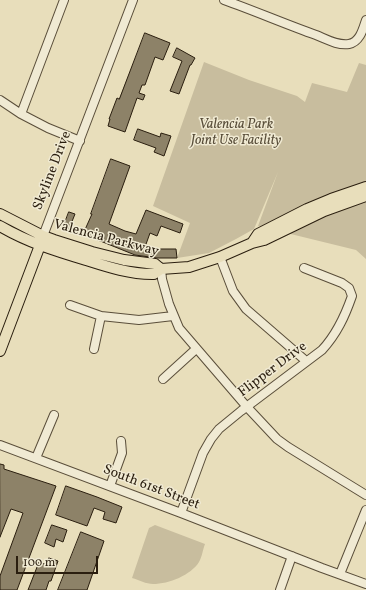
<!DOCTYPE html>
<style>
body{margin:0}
#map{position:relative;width:366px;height:590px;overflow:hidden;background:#e8debb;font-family:Vollkorn,serif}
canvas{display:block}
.scale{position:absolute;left:16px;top:556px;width:82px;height:18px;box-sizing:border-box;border:2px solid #2a1e0f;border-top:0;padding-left:5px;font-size:12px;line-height:14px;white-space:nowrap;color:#2a1e0f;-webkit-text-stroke:3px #f0ead3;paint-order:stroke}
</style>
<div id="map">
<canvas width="366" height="590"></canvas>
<div class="scale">100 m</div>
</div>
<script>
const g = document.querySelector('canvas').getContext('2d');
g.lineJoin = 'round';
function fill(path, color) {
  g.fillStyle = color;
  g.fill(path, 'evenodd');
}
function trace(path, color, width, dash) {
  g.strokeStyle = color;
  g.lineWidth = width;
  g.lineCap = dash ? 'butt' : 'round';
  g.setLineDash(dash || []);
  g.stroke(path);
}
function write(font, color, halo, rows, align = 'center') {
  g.font = font + ' Vollkorn,serif';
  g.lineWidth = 3;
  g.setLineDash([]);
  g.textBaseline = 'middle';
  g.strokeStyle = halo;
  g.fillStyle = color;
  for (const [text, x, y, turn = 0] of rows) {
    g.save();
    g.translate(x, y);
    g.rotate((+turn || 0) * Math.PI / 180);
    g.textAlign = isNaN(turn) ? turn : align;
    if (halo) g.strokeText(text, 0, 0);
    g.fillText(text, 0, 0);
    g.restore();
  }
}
const green = new Path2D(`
 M204 62 249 80 297 96 305 102 312 83 347 92 359 63 366 65V259L356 250 258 226 278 172 254 229 236 239 209 253 177 258 190 223 153 206Z
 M155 525 205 544C203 549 202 557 199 562 191 575 169 584 153 584 146 584 139 580 132 578L149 528Z`);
const building = new Path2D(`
 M145 33 170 43 163 60 155 57 145 85H142L139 93 145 95 143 100 137 98 125 132 108 126 110 119H109L117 98 119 99Z
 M177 48 195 58 191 65H190L179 94 170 91 182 61 173 57Z
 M138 129 160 137 161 133 171 136 164 156 154 152 156 148 134 140Z
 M111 159 130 166 109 224 125 231 136 234 146 210 183 224 180 233 161 226 157 236 150 233 145 247 158 249H176L177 258H157L135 255 83 234 92 214H91Z
 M69 212 75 214 69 229 63 228Z
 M0 464 4 465V469L56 486 17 590H0V576L23 513 11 509 0 537Z
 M66 486 97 497 122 507 116 523 103 519 105 512 94 508 87 526 56 515Z
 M52 525 67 530 63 542 56 539 54 547 45 543Z
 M81 532 104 541 87 590H58Z
 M49 558 58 561 51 581H49L46 590H28L39 562 47 565Z`);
const minor = new Path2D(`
 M224 0C255 11 285 24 316 35 326 39 338 46 349 44 360 42 363 29 366 20
 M0 100 21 114 48 128 80 141
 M21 114 64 0
 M43 236 133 0
 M220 257 233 291 246 309 306 361
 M161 269 162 279 169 304 179 328 247 407 277 439 288 447 366 495
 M70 305 101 316 139 320 173 316
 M94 349 101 316
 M163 379 196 349
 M0 445 181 513 322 568 366 584
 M36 458 54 415
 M110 486 122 453 121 441
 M181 513 203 453 211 439 219 429 241 411 322 350C337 334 345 316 352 296L349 288 342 283 304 268
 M340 574 366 510
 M280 590 292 556`);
const major = new Path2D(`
 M0 214 43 236 54 240 92 252 124 260 155 264 161 269 189 267 220 257 252 243 264 240 324 211 366 196
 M0 226C27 242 56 251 86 260 108 267 129 274 152 274H154L161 269
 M252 243 258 234 307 209 331 199 366 187
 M0 351 42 240`);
const parkNames = [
 ["Valencia Park",236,125],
 ["Joint Use Facility",236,141]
];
const streetNames = [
 ["Skyline Drive",53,171,-69],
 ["Valencia Parkway",106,239,15],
 ["Flipper Drive",273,370,-37],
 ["South 61st Street",151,488,21]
];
fill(green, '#c8bd9e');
fill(building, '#8d8268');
trace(building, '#2a1e0f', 1);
trace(minor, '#5a4e3a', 10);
trace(major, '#2a1e0f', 12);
trace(minor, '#f0ead3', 8);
trace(major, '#e8debb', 10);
write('italic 14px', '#594e3a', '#f0ead3', parkNames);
write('14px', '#2a1e0f', '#f0ead3', streetNames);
</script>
